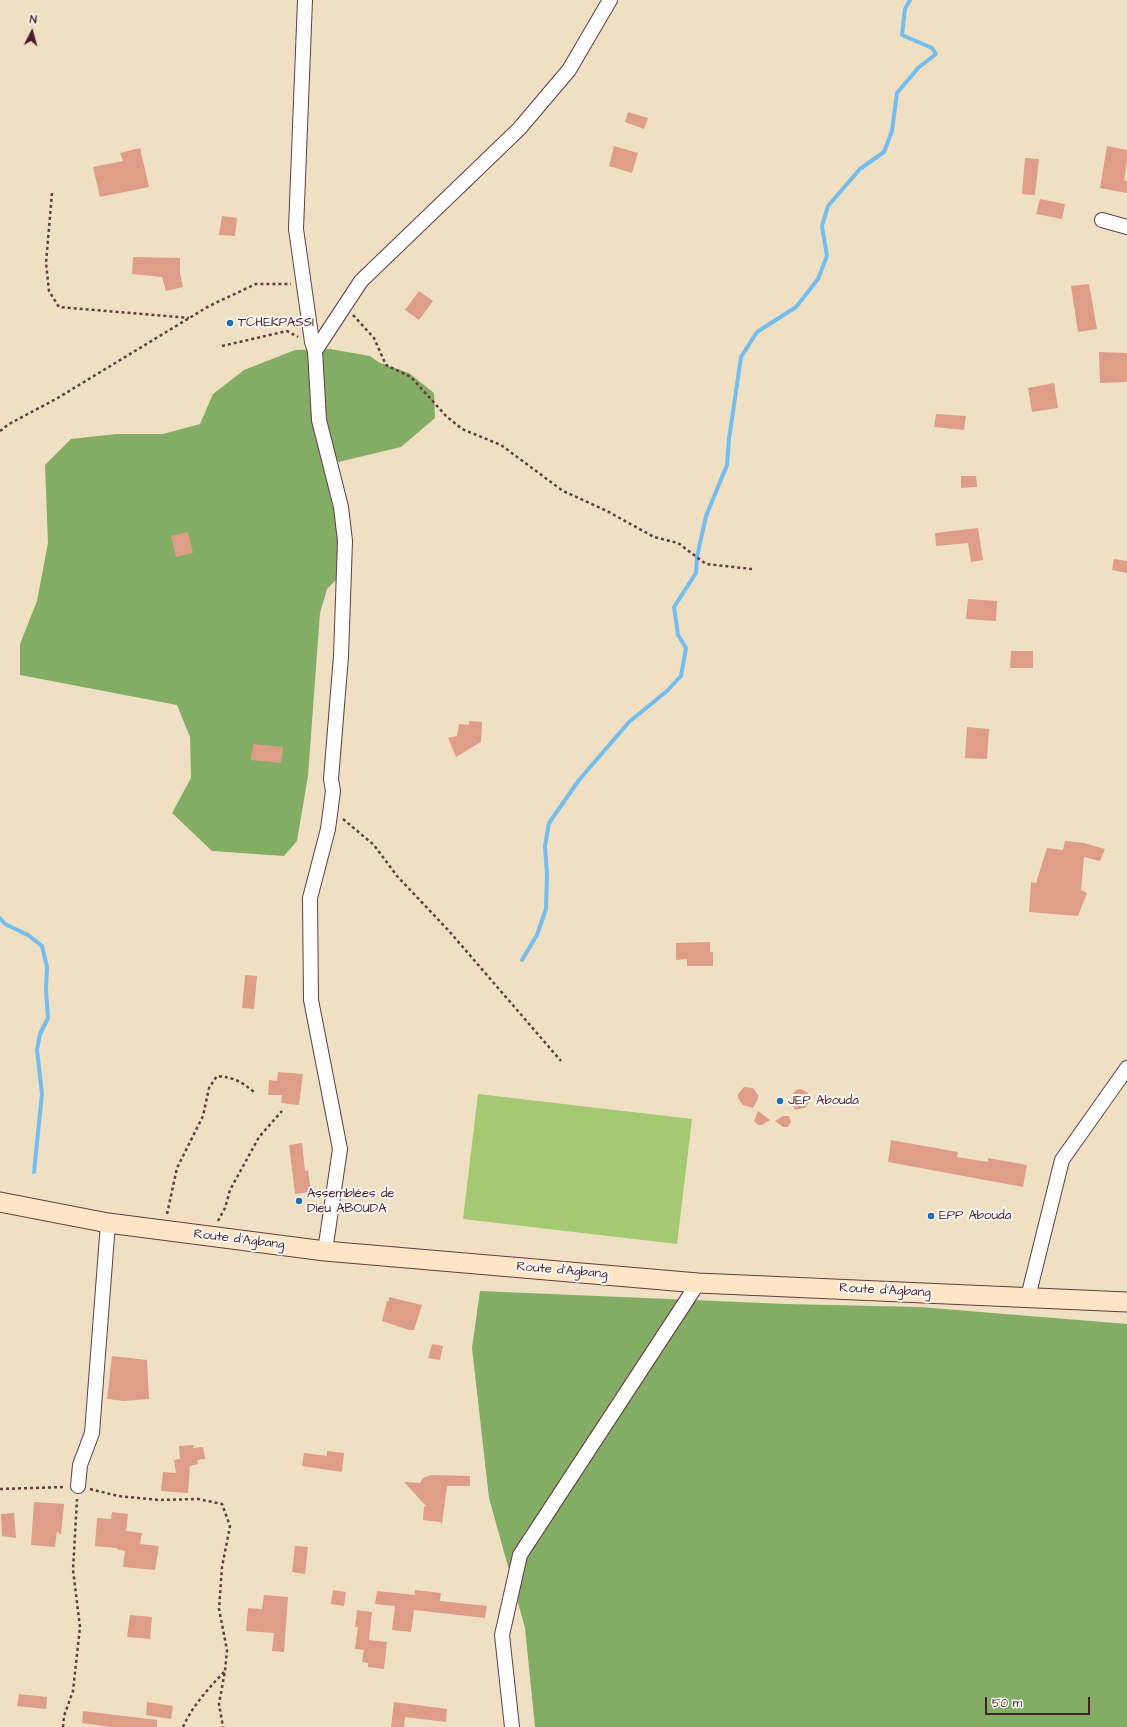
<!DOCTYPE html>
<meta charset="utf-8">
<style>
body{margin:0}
#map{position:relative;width:1127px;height:1727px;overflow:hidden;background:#f0e0c3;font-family:"Architects Daughter",sans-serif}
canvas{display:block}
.north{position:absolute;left:12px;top:12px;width:40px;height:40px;-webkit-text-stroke:3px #f6f6f2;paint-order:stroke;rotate:6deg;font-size:11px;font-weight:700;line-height:16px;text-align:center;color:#4a1f2b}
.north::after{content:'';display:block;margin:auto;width:14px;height:18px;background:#4a1f2b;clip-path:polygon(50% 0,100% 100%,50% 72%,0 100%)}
.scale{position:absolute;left:985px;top:1697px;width:105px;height:18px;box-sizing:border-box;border:2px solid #4a1f2b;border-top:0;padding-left:5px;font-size:12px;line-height:14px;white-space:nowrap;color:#4a1f2b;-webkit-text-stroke:3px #f6f6f2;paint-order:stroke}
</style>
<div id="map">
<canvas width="1127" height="1727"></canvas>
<div class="north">N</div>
<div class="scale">50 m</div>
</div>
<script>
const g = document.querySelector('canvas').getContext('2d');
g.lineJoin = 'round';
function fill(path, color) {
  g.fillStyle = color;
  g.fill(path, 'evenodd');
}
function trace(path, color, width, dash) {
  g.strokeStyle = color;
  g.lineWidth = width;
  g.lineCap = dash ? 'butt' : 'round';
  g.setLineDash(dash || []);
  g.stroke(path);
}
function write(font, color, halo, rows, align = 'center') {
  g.font = font + ' "Architects Daughter",sans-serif';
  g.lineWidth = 4;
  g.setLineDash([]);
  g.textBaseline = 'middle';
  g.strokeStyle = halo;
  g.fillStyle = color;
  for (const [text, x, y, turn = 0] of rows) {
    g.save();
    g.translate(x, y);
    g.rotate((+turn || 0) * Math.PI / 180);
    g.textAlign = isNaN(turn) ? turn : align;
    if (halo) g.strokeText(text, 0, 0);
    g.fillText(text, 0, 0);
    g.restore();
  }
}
const green = new Path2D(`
 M478 1094 692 1119 677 1244 463 1219Z`);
const forest = new Path2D(`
 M330 349 370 356 380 363 409 373 434 393 435 418 401 447 326 465 338 517 339 577 327 589 320 613 308 776 297 841 284 856 212 851 172 813 191 778 190 737 177 705 20 675V644L37 601 48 543 45 465 71 439 116 434H163L200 424 213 394 244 370 295 350Z
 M480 1291 786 1304 920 1307 1127 1324V1727H535L525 1628 489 1498 472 1348Z`);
const stream = new Path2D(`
 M0 918 5 924 28 935 42 946 47 967 46 990 48 1018 40 1034 37 1050 42 1094 34 1172
 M522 960 537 935 546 909 547 874 545 846 549 823 579 780 629 722 667 691 681 676 686 648 678 635 674 607 696 573 697 557 706 516 727 465 729 439 741 357 757 332 796 307 818 279 827 256 822 226 828 206 860 169 884 152 892 131 897 93 918 68 936 54 932 48 902 35 905 9 910 0`);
const building = new Path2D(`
 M628 112 648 118 644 129 625 122Z
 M614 146 638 153 632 173 609 166Z
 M1107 146 1127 150V161L1124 180 1127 181V193L1100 188Z
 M140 148 149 187 100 197 93 167 123 161 120 153Z
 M1025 158 1039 159 1035 195 1022 194Z
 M1040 199 1065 204 1062 219 1036 214Z
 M222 216 237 218 235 236 219 235Z
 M133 257 180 258V273L183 287 166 291 162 277 132 274Z
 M1089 284 1097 329 1078 332 1071 286Z
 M419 291 433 301 419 320 405 310Z
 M1099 352 1127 353V382L1100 383Z
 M1054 383 1058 408 1032 412 1028 388Z
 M936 414 966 416 964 430 934 427Z
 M961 476H976L977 487 961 488Z
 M978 528 983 560 971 562 968 543 936 546 935 533Z
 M188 532 193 553 176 557 171 536Z
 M1114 559 1127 561V573L1112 570Z
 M968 599 997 601 996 621 966 619Z
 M1011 651H1033V668H1010Z
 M469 721 482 722 481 742 456 757 448 738 457 736 459 724 469 725Z
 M967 727 989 729 987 759 965 758Z
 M253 744 283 747 281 763 251 760Z
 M1065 841 1084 843 1105 849 1100 861 1084 857 1081 890 1087 893 1078 916 1029 912 1031 882 1036 883 1047 848 1063 850Z
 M710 942V952H713V966H687V959L676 960V943Z
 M245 975 257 976 254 1009 242 1008Z
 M278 1072 303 1074 299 1105 281 1103 282 1095H268L269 1080 277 1081Z
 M744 1087 753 1088 758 1095V1099L753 1108 743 1105 738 1098V1094Z
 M801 1089 808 1093 810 1101 805 1108 795 1110 791 1101V1097L796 1090Z
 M758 1111 770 1120 762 1125H758L754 1121Z
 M783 1116H789L791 1122 788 1127H783L775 1121Z
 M891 1140 958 1152 957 1157 988 1162V1158L1027 1165 1023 1187 888 1162Z
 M302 1143 305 1171 308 1170 311 1192 295 1194 289 1145Z
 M389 1297 422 1305 414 1330H409L382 1321 387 1301H389Z
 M432 1344 443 1346 440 1360 428 1358Z
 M112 1356 147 1360 149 1399 124 1401 107 1399Z
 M194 1445 193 1448 203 1447 205 1459 197 1460 198 1464 190 1466 188 1493 161 1491 163 1472 176 1473 174 1460 180 1459 179 1446Z
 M327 1451 344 1453 342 1472 302 1466 304 1453 327 1456Z
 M431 1475 470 1476V1486H447L442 1524 440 1522 423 1520 424 1506 427 1507 404 1482 420 1483 423 1478Z
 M34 1502 64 1504 61 1535 57 1531 55 1547 31 1545Z
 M112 1512 128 1514 126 1531 142 1533 140 1544 159 1546 155 1570 123 1567 125 1551 117 1549V1548L95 1546 97 1518 111 1519Z
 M14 1513 16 1538 2 1536 1 1514Z
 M295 1546 308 1547 305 1574 292 1572Z
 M333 1590 346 1592 344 1606 331 1604Z
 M415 1590 441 1593 440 1601 487 1606 485 1618 414 1610 411 1632 392 1630 395 1606 375 1604 377 1591 415 1595Z
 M264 1595 288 1597 284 1652 272 1651 274 1633 246 1631 248 1608 262 1609Z
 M357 1610 372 1612 369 1640 387 1642 384 1669 368 1667V1663L362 1662 364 1650 355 1649 358 1627H355Z
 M130 1615 152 1617 150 1639 127 1637Z
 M19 1694 47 1697 46 1709 17 1706Z
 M147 1702 173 1706 171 1719 146 1715Z
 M394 1702 447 1709 446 1722 405 1717 404 1727H391Z
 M83 1711 157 1720V1727H110L82 1723Z`);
const path = new Path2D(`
 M52 193 46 263 49 291 59 307 189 318
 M353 315 374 338 386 365 411 377 446 416 462 429 501 445 563 491 607 511 654 537 678 543 706 564 752 569
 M222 346 287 331 298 337
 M0 431 9 424 56 399 209 306 256 284H291
 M343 819 374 845 397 876 449 931 561 1061
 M167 1214 177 1168 203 1116 209 1088 217 1076C233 1077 242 1082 254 1092
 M218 1221 225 1208 230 1190 259 1137 282 1111
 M0 1489 65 1487
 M90 1489 118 1496 159 1500 198 1499 222 1504 230 1526 222 1567 219 1609 227 1650 225 1671 219 1704 223 1727
 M63 1727 64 1716 73 1691 80 1627 73 1570 77 1499
 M183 1727C193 1705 208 1689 224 1672`);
const minor = new Path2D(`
 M305 0 296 229 312 342 315 351
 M1102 220 1127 227
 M325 1251 340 1149 311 1000 310 898 328 829 333 791 331 779 341 656 345 541 341 507 319 420 315 351 361 281 519 129 569 70 610 0
 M1028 1297 1062 1160 1127 1068
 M78 1486 80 1465 92 1433 108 1223
 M512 1727 502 1635 520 1555 698 1283`);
const secondary = new Path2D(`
 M0 1202 108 1223 325 1251 698 1283 1127 1302`);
const markers = [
 [230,323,4,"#1f6fb2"],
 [780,1101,4,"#1f6fb2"],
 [299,1201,4,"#1f6fb2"],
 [931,1216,4,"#1f6fb2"]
];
const poiNames = [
 ["TCHEKPASSI",238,323],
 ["JEP Abouda",788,1101],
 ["Assemblées de",307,1194],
 ["Dieu ABOUDA",307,1209],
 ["EPP Abouda",939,1216]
];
const streetNames = [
 ["Route d'Agbang",239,1240,7],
 ["Route d'Agbang",562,1271,5],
 ["Route d'Agbang",885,1291,3]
];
fill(green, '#a4c972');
fill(forest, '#83ad64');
trace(stream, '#74bded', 4);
fill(building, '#de9d87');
trace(minor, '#633c42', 16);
trace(secondary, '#633c42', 21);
trace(path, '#633c42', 2.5, [3, 3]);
trace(minor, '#fff', 14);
trace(secondary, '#fde5c5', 19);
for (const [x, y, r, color] of markers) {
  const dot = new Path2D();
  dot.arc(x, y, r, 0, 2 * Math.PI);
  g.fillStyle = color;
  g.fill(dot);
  trace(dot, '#f6f6f2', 1.5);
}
write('13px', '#4a1f2b', '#f6f6f2', poiNames, 'left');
write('13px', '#4a1f2b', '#f6f6f2', streetNames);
</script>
